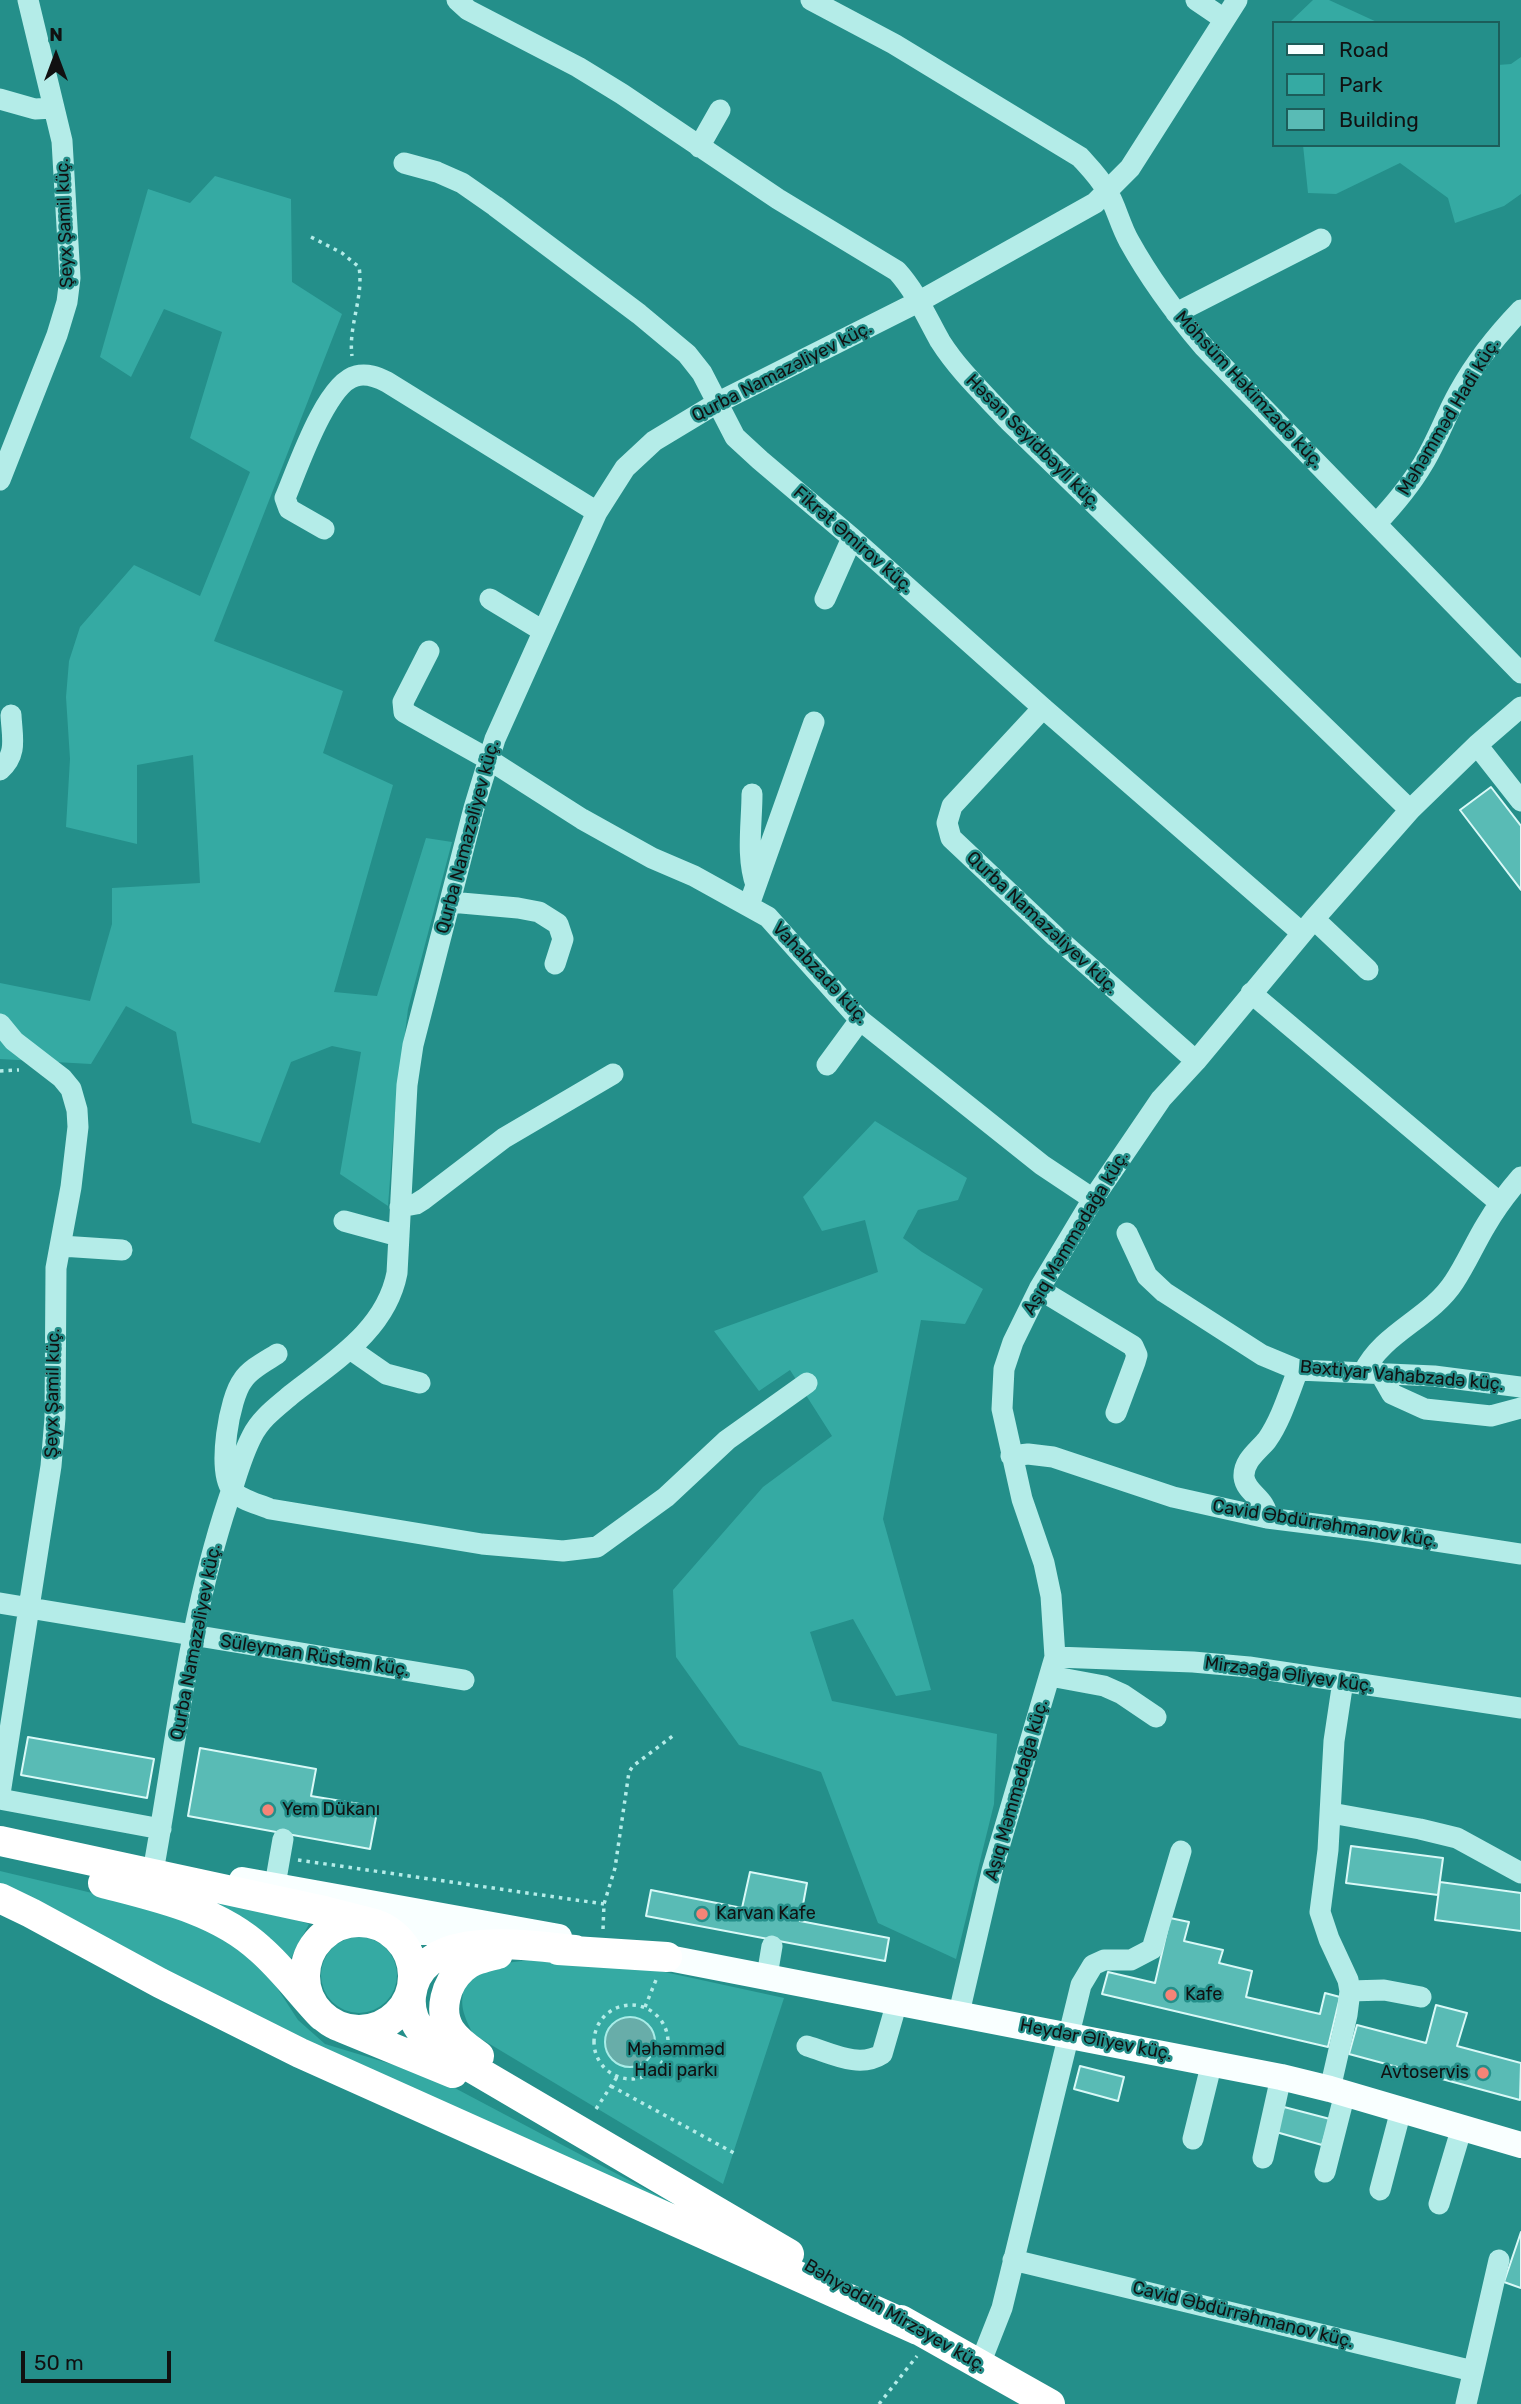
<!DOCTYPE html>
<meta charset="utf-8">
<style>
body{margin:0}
#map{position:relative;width:1521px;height:2404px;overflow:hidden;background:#248f8a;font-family:Rubik,sans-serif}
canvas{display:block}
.legend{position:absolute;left:1272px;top:21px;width:228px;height:126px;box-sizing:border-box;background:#248f8a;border:2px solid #1c5d5a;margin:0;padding:9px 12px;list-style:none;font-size:21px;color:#111}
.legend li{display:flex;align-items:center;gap:14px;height:35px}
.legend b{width:35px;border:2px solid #1c5d5a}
.north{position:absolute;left:21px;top:21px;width:70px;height:70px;-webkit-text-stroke:5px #248f8a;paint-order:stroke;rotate:0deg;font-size:19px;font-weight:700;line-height:28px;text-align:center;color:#111}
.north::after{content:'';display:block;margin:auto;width:24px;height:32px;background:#111;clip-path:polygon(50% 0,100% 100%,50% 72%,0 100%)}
.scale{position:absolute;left:21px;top:2351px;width:150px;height:32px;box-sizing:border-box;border:4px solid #111;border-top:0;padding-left:9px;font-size:21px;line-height:24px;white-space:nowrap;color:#111;-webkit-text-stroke:5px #248f8a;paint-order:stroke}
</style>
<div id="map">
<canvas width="1521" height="2404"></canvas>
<ul class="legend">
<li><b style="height:9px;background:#f9ffff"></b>Road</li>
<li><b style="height:19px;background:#35aaa3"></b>Park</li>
<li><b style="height:19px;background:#59bbb5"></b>Building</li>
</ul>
<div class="north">N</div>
<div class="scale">50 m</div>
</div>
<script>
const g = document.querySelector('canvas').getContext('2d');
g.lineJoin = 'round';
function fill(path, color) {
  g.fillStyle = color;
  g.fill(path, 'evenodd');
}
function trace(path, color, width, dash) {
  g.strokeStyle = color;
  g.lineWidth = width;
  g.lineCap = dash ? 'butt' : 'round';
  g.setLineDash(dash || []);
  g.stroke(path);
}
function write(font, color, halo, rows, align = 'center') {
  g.font = font + ' Rubik,sans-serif';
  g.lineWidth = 5;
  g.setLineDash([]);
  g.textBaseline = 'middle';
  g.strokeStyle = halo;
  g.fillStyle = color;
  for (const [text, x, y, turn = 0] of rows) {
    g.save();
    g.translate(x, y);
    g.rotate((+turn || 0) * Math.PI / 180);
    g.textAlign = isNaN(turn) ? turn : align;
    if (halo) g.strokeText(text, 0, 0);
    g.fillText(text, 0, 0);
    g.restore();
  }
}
const green = new Path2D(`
 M1313 0H1329L1379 23H1292L1291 21Z
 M1521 57V194L1504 206 1455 223 1448 198 1400 163 1336 194 1308 193 1303 145H1498V65L1511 64Z
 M215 176 291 199 292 282 342 314 214 641 343 691 323 753 393 785 334 992 377 996 426 838 452 842 408 1009 395 1114 388 1206 340 1174 361 1052 332 1046 291 1062 260 1143 192 1123 176 1032 126 1006 91 1064 0 1059V983L90 1001 112 924V888L200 883 193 755 137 765V844L66 827 70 759 66 697 69 661 80 627 134 565 200 596 250 472 190 438 222 332 164 309 131 377 100 357 148 189 190 203Z
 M875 1121 967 1178 958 1200 918 1210 903 1238 922 1252 983 1289 965 1324 921 1320 883 1519 931 1690 896 1696 853 1619 810 1632 832 1701 997 1734 994 1804 956 1959 878 1923 821 1772 739 1745 676 1657 673 1590 763 1487 832 1436 790 1370 759 1391 714 1331 878 1272 865 1220 822 1231 803 1197Z
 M0 1871 155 1908 202 1926 243 1951 270 1977 298 2020 325 2044 434 2077 721 2229 314 2047 0 1887Z
 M163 1888 251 1907 309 1924 291 1958 240 1920Z
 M321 1975a38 38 0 1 1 76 0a38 38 0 1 1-76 0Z
 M537 1959 596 1961 660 1971 784 1998 723 2184 473 2034C462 2012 459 2004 466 1980L506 1963Z`);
const water = new Path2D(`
 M605 2042a25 25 0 1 1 50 0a25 25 0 1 1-50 0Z`);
const building = new Path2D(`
 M1491 787 1521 826V890L1460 810Z
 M28 1737 154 1759 147 1798 21 1775Z
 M200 1748 316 1769 311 1796 378 1807 370 1849 188 1816Z
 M1351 1846 1443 1858 1438 1895 1346 1883Z
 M750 1872 807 1883 800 1921 889 1938 885 1961 646 1916 651 1890 742 1908Z
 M1440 1882 1521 1893V1931L1435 1920Z
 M1170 1918 1189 1922 1184 1941 1223 1950 1219 1963 1252 1971 1246 1997 1320 2014 1325 1993 1340 1997 1328 2047 1102 1994 1108 1972 1155 1983Z
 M1436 2005 1467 2013 1457 2046 1521 2063 1520 2100 1349 2054 1357 2025 1426 2043Z
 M1080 2066 1124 2077 1118 2101 1074 2089Z
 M1284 2107 1330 2119 1322 2145 1276 2132Z
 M1521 2232V2288L1504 2282Z`);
const path = new Path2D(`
 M311 237 342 253 359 267C364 297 348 326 352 356
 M0 1071 19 1070
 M298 1860 604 1904
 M603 1929 604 1904 615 1868 629 1772 633 1766 674 1735
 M594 2042a37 37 0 1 1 74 0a37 37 0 1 1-74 0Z
 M645 2007 656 1980
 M611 2086 734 2153
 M596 2109 617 2077
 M879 2404 917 2356`);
const minor = new Path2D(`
 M457 0 468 10 578 67 622 94 778 199 897 271C916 292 926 316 940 341 959 371 985 395 1009 421L1410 810
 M811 0 894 44 1080 157C1090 168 1100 178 1107 191 1116 206 1120 225 1129 241 1150 279 1176 314 1204 347L1521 673
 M1196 0 1224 19
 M0 99 35 109 53 108
 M699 147 720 110
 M404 163 437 172 462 183 495 206 639 314 687 354 702 373 735 437 760 460 852 538 1043 708 1302 933
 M1176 313 1321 239
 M0 480 57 335 67 302 70 278 62 141 28 0
 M1376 524C1394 505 1410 486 1423 464 1437 441 1446 415 1459 392 1476 361 1497 335 1521 310
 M324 529 289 509 285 498C297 470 326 383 356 376 367 373 377 377 387 382L597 512
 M490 599 543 631
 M825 599 852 538
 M429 651 403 702 404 712 488 759 582 819 652 858 694 876 768 917 860 1020 1042 1165 1093 1199
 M1043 708 952 806 947 823 951 838 1056 937 1196 1061
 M1477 745 1521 801
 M0 770C18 754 12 737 11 715
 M752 794C752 823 746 857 756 885
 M450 902 518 908 539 912 558 924 563 939 555 964
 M749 905 814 722
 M1314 919 1368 970
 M1251 993 1500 1203
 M0 1024 14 1041 62 1078 71 1089 77 1110 78 1127 71 1187 56 1268 55 1418 51 1466 0 1794
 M827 1065 860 1020
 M400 1207 416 1204 424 1199 504 1138 613 1074
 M344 1221 399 1236
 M1127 1233 1147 1276 1164 1292 1262 1355 1298 1370 1434 1376 1521 1387
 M61 1246 122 1250
 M1039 1289 1133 1346 1137 1355 1135 1362 1116 1413
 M350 1349 386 1374 420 1383
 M277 1354C266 1361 250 1369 243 1380 229 1398 217 1470 232 1490 240 1500 259 1504 270 1509L482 1544 563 1551 597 1547 666 1497 727 1440 807 1383
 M1363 1373C1383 1332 1430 1319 1454 1282 1466 1264 1475 1243 1486 1225 1496 1208 1508 1192 1521 1177
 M1380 1373 1392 1394 1425 1409 1491 1416 1521 1408
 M1011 1456 1028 1454 1053 1457 1173 1497 1267 1518 1371 1531 1521 1554
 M1267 1518C1267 1498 1246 1494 1244 1477 1243 1461 1258 1451 1267 1440 1281 1420 1289 1393 1298 1370
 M0 1603 464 1680
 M1055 1657 1193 1662 1249 1667 1521 1708
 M1050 1676 1104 1686 1122 1694 1156 1717
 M0 1799 161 1829
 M1331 1813 1420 1829 1457 1838 1521 1873
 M154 1866C176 1744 189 1618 228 1501 236 1479 241 1457 252 1436 261 1418 277 1407 292 1394 334 1361 386 1330 397 1273L407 1085 413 1045 474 808 495 739 597 512 625 468 654 441 717 403 920 301 1095 203 1130 168 1237 0
 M275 1885 283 1839
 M767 1976 772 1946
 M1350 1991 1384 1990 1421 1997
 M959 2013 992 1871 1055 1657 1051 1596 1044 1563 1022 1499 1002 1409 1004 1369 1013 1342 1039 1289 1093 1199 1161 1099 1196 1061 1314 919 1410 810 1477 745 1521 707
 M807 2046C831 2053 859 2069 882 2054L897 2002
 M1330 2089 1347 2015 1350 1991 1348 1980 1329 1939 1320 1912 1328 1850 1334 1741 1343 1681
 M1193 2139 1212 2062
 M1263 2158 1281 2077
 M1325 2172 1345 2093
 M1380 2190 1401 2110
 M1439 2204 1462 2127
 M1013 2260 1473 2371
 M980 2364 1002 2308 1081 1985 1093 1965 1104 1960H1131L1152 1949 1181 1851
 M1466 2404 1499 2260`);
const major = new Path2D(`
 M242 1880 559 1937
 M375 1924 413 1932H476
 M648 1954 1281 2077 1330 2089 1521 2145`);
const highway = new Path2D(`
 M0 1841 324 1911 375 1924
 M103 1883C157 1897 218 1910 260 1949 283 1969 301 1994 322 2016
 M0 1898 31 1913 160 1983 300 2053 918 2330
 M305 1976a54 54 0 1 1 108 0a54 54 0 1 1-108 0Z
 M558 1950 667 1957
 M575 1950C527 1946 419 1926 411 1996 408 2028 432 2043 455 2058L789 2254
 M336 2025 453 2073
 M479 2056C469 2049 457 2041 450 2030 438 2011 446 1983 462 1969 471 1960 485 1957 498 1954
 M901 2320 1050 2404`);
const markers = [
 [268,1810,7,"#f68477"],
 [702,1914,7,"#f68477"],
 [1171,1995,7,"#f68477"],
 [1483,2073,7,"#f68477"]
];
const streetNames = [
 ["Şeyx Şamil küç.",65,223,-92],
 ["Qurba Namazəliyev küç.",782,372,-27],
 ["Möhsüm Həkimzadə küç.",1249,390,47],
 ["Məhəmməd Hadi küç.",1449,417,-59],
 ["Həsən Seyidbəyli küç.",1033,442,45],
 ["Fikrət Əmirov küç.",853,540,41],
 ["Qurba Namazəliyev küç.",468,837,-75],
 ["Qurba Namazəliyev küç.",1042,923,43],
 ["Vahabzadə küç.",820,973,47],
 ["Aşıq Məmmədağa küç.",1076,1233,-59],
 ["Bəxtiyar Vahabzadə küç.",1402,1376,5],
 ["Şeyx Şamil küç.",53,1393,-89],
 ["Cavid Əbdürrəhmanov küç.",1325,1524,9],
 ["Qurba Namazəliyev küç.",196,1642,-79],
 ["Süleyman Rüstəm küç.",315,1656,9],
 ["Mirzəağa Əliyev küç.",1289,1675,8],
 ["Aşıq Məmmədağa küç.",1017,1790,-74],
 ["Heydər Əliyev küç.",1096,2040,11],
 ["Cavid Əbdürrəhmanov küç.",1243,2315,14],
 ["Bəhyəddin Mirzəyev küç.",895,2316,30]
];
const poiNames = [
 ["Yem Dükanı",282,1810],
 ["Karvan Kafe",716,1914],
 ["Kafe",1185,1995],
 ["Avtoservis",1469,2073,"right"]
];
const parkNames = [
 ["Məhəmməd",676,2050],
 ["Hadi parkı",676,2071]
];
fill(green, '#35aaa3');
fill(water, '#68ada9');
trace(water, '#a8ede8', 2);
fill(building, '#59bbb5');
trace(building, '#d9f9f7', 2);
trace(path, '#b4ece8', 3.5, [3.5, 5]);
trace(minor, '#b4ece8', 21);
trace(major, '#f9ffff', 26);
trace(highway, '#fff', 30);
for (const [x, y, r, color] of markers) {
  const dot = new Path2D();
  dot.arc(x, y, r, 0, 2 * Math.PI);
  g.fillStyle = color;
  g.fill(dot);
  trace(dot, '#248f8a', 2.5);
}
write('18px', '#111', '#248f8a', streetNames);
write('18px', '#111', '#248f8a', poiNames, 'left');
write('18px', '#111', '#248f8a', parkNames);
</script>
